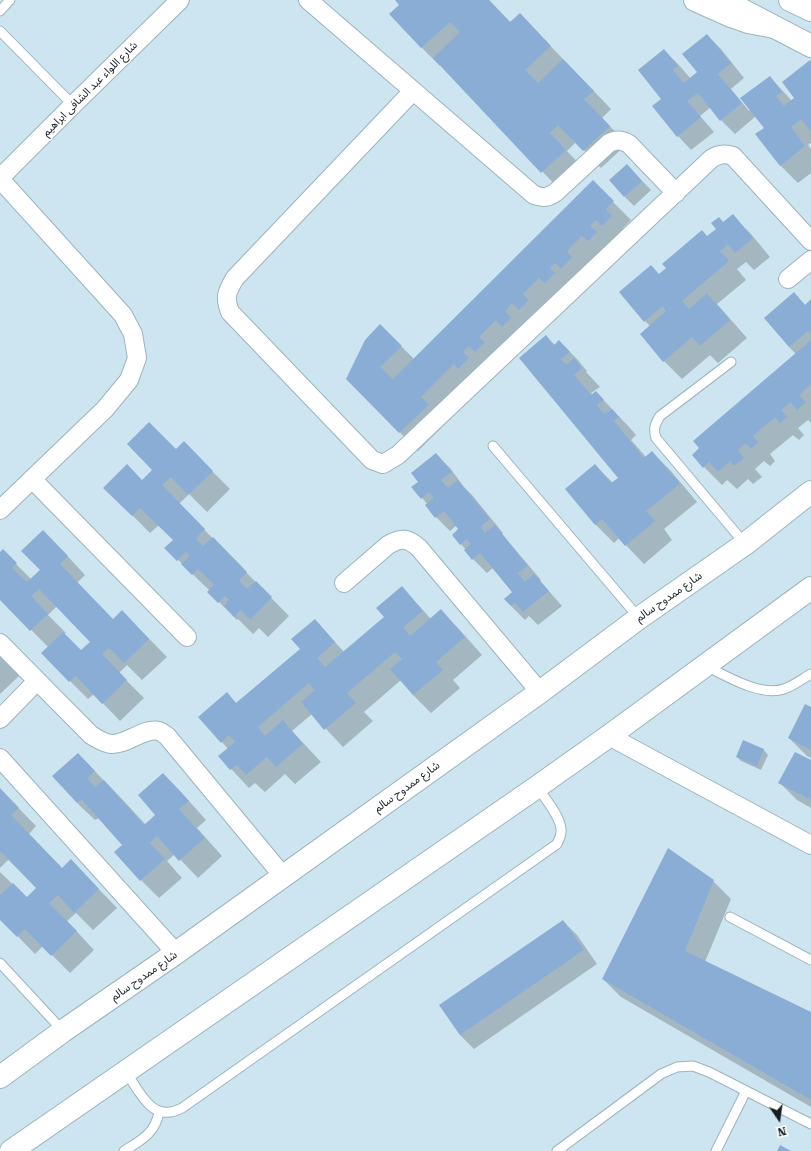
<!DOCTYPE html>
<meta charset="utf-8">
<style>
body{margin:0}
#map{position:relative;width:811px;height:1151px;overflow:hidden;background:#cde5f0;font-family:"Roboto Serif",serif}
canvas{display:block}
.north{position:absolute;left:759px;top:1099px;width:40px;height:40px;-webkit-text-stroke:3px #fff;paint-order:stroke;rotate:167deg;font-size:11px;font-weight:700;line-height:16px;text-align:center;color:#151d21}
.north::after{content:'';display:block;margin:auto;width:14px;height:18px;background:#151d21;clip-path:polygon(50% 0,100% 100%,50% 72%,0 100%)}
</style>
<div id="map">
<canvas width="811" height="1151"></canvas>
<div class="north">N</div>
</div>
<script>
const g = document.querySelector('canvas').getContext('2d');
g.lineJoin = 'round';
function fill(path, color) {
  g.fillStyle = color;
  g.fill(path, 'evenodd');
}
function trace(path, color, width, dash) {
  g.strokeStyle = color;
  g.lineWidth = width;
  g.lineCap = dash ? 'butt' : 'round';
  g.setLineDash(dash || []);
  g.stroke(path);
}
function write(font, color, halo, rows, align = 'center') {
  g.font = font + ' "Roboto Serif","Noto Sans Arabic",serif';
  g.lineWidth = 3;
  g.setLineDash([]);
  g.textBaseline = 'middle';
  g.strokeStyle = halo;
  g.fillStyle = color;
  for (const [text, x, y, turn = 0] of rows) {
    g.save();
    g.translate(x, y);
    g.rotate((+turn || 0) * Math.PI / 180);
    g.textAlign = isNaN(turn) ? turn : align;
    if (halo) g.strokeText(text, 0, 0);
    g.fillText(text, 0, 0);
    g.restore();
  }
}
const shadow = new Path2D(`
 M396 0H489L511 23 538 33 611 109 602 118 627 144 601 168 576 142 567 151 583 168 560 190 441 65 440 66 422 48 390 14 400 5Z
 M707 35 721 49 744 78 731 89 749 111 770 77 792 101 796 98 811 63V143L808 145 811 149V173L798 183 780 165 765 128 756 116 735 134 721 120 711 107 700 116 714 132 691 150 678 136 662 99 664 50 678 64 691 79 699 72Z
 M627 165 651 190 634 206 624 196Z
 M593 182 631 220 623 228 630 235 621 243 615 237 438 415 446 423 418 451 348 379 380 325 414 359Z
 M733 216 751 234 770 257 754 270 746 262 737 269 746 280 717 304 747 338 718 363 710 355 682 379 664 361 641 334 650 326 645 321 659 275 708 238Z
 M794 294 805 305 811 300V423L808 420 798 428 804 435 799 440 793 435 770 454 775 461 770 466 764 461 755 469 762 477 753 484 748 479 737 489 727 480 722 485 704 467 796 354 789 347Z
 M546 337 555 345 559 341 577 359 587 371 586 372 600 387 591 393 593 395 596 392 630 428 636 435 631 440 646 457 652 452 670 470 697 502 664 529 672 540 644 564 619 538 614 543 596 525 566 489 595 465 613 483 620 478Z
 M184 443 230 489 207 512 189 494 179 504 289 616 268 637 259 628 253 634 238 619 237 620 209 592 210 591 166 548 174 540 159 525 150 533 105 488 142 481Z
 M436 454 450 468 464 487 472 495 503 533 502 534 541 580 540 581 562 606 538 625 529 616 525 620 511 606 513 593 493 568 487 573 473 559 466 550 453 535 460 529 457 525 450 531 436 517 428 505 413 487 420 482Z
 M61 549 85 575 77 583 113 620 122 611 167 657 142 680 127 665 119 673 144 698 120 721 94 694 88 699 70 681 43 653 48 647 0 598V554L3 551 31 579ZM57 606 92 642 82 652 64 634 66 633 48 615Z
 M402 587 431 619 441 611 459 629 482 655 453 680 460 688 431 713 413 695 401 680 364 712 373 721 343 747 312 714 292 731 321 762 295 784 285 774 265 792 255 783 249 788 219 756 228 749 222 742 227 694 237 704 301 650 315 620 344 652 385 618Z
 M0 655 20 675 0 694Z
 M811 708V758L807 756 789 738Z
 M744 742 764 750 768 755 761 770 741 761 737 757Z
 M78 754 122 799 146 825 157 815 163 774 181 792 206 820 197 828 222 856 198 878 175 854 167 861 182 878 159 898 141 880 116 852 124 845 99 818 95 820 76 802Z
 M811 761V808L797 800 779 782Z
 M0 789 36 826 29 834 63 869 89 879 117 908 93 930 76 913 67 921 94 950 70 973 43 946 35 954 0 918V872L27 898 37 888 9 859 0 868Z
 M713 881 731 899 705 962 811 1013V1107L621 997 603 979Z
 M563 921 577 935 597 964 474 1049 460 1035 440 1006Z`);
const building = new Path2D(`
 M395 0H489L510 22 520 13 551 46 525 70 538 83 563 59 594 91 584 99 610 126 583 151 558 125 550 133 566 150 541 173 433 58 460 32 450 22 421 48 389 14 399 5Z
 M707 34 731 63 718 74 742 103 720 121 698 93 687 101 701 117 677 137 652 106 661 99 638 70 664 49 678 66 673 70 684 83 697 72 682 54Z
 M810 60 811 61V132L801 119 791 127 805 146 780 166 755 134 764 128 740 98 770 76 782 92 776 96 784 106 794 98 782 82Z
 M627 164 642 181 624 197 609 180Z
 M593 180 614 201 606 209 612 216 602 226 596 220 590 226 597 232 588 241 582 236 567 251 572 257 561 269 555 263 550 268 555 273 545 283 539 278 523 294 529 300 519 310 512 303 505 311 511 318 502 327 496 320 479 337 485 342 475 352 469 346 463 352 469 358 458 369 454 364 421 397 429 405 399 433 346 379 365 340 380 324 402 346 380 367 393 379Z
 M733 214 753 238 735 253 728 244 720 251 729 261 682 301 689 309 707 293 730 320 700 346 692 337 663 362 640 334 666 311 662 306 644 322 619 292 651 265 659 274 666 268 662 264 702 230 707 236 716 229 711 223 719 217 723 222Z
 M794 292 805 305 811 299V334L808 331 789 347 764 318Z
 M546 335 554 345 559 340 570 352 561 359 566 365 574 358 582 368 574 375 591 395 596 391 604 400 597 405 604 414 612 409 619 417 614 421 644 458 652 451 680 484 646 511 655 521 625 546 602 519 595 525 565 489 595 464 611 483 618 478 519 358Z
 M811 340V384L799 395 806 402 797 410 790 402 781 410 787 417 780 423 775 417 753 436 758 442 751 449 746 443 738 450 744 458 734 466 730 461 718 472 709 462 703 468 692 455 699 448 693 441Z
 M149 422 176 449 184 441 213 471 188 495 171 477 162 485 205 529 196 538 203 546 213 537 247 572 239 581 247 589 256 581 272 597 250 620 241 610 234 617 224 606 229 600 225 596 218 603 207 592 214 585 198 569 192 575 181 564 190 556 186 552 177 561 164 548 173 540 140 508 132 516 103 488 127 464 142 480 152 470 127 444Z
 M436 453 452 472 441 480 448 488 458 480 490 519 481 526 485 533 495 525 528 566 518 573 525 582 534 574 549 591 523 612 515 603 511 606 504 599 512 592 480 553 472 560 464 550 471 544 467 539 460 545 452 535 458 529 444 511 435 518 425 505 434 498 429 492 421 499 411 487 418 482 411 473Z
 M43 530 68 556 60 564 113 619 122 610 149 639 124 663 109 648 102 654 127 680 102 704 76 676 69 682 41 653 63 632 81 650 90 642 39 589 31 596 48 614 30 631 0 600V552L3 549 17 563 12 568 27 582 40 570 21 551Z
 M402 586 423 611 403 627 410 636 441 609 465 637 436 662 443 670 413 695 390 669 402 659 395 652 347 693 356 703 324 730 301 702 315 690 309 683 258 727 265 736 283 720 303 744 276 767 267 757 246 775 237 765 230 770 218 756 235 742 229 735 221 743 198 717 227 692 236 703 300 649 291 639 315 619 335 642 317 658 325 667 384 617 376 608Z
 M805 704 811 707V750L788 738Z
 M743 740 764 749 757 766 736 757Z
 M795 752 811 760V800L778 783Z
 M78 753 95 771 87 778 95 787 104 780 144 825 155 815 138 795 163 773 189 801 179 809 205 838 179 861 157 836 150 843 165 859 140 881 114 852 122 845 82 800 76 802 52 776Z
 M0 788 19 808 11 815 62 868 71 859 99 889 74 913 58 895 49 903 77 931 51 956 25 929 17 937 0 920V895L13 883 27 897 36 888 0 851Z
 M668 848 714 880 685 951 811 1012V1100L602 979Z
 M563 920 584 950 460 1035 439 1005Z
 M780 1145 791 1151H777Z`);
const lane = new Path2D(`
 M0 11 10 0
 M0 31 73 105
 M731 362 660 416C655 424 653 429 656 438L745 544
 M493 446 639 618
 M706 666C726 676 761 697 784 689 793 686 802 679 811 674
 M730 917 811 960
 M0 963 63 1031
 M126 1072C140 1092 152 1124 182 1108L557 844C559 839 562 835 561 829 560 816 545 798 537 787
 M124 1151C141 1140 155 1134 159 1112
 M557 1151 661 1074 677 1067 693 1066 709 1072 811 1124
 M716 1151 746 1091`);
const street = new Path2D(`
 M308 0 534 195C543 198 548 198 556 192L609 143C617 139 622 140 629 144L676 193
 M413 91 235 278C227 292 224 296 230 312L372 460 383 464 398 455 711 159C718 154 724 153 733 156L811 241
 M0 178 73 105 180 0
 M0 179 123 315 133 334 137 358 129 380 105 409 0 510
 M788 279 811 260
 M32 479 187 637
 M344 583 388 545C401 537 408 538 419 548L540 692
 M0 643 91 735C98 739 103 743 111 744 127 745 144 727 159 731 162 732 164 734 167 736L283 876
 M0 719 37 681
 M609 736 811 845
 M0 758 176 953`);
const secondary = new Path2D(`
 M0 1077 63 1031 176 953 540 692 639 618 745 544 811 492
 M11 1151 537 787 609 736 811 588`);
const primary = new Path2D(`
 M723 0 811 46`);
const highway = new Path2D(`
 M695 0 731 16 748 22 774 27
 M790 0 811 10`);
const streetNames = [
 ["شارع اللواء عبد الشافى ابراهيم",90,89,-45],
 ["شارع ممدوح سالم",669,597,-35],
 ["شارع ممدوح سالم",407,787,-36],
 ["شارع ممدوح سالم",144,976,-35]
];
fill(shadow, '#0003');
fill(building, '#8aadd5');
trace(lane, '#9cb4bd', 11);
trace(street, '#9cb4bd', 20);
trace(secondary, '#9cb4bd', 24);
trace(primary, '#9cb4bd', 24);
trace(highway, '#9cb4bd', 24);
trace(lane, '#fff', 9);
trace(street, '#fff', 18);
trace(secondary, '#fff', 22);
trace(primary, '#fff', 22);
trace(highway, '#fff', 22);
write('11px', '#151d21', '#fff', streetNames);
</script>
